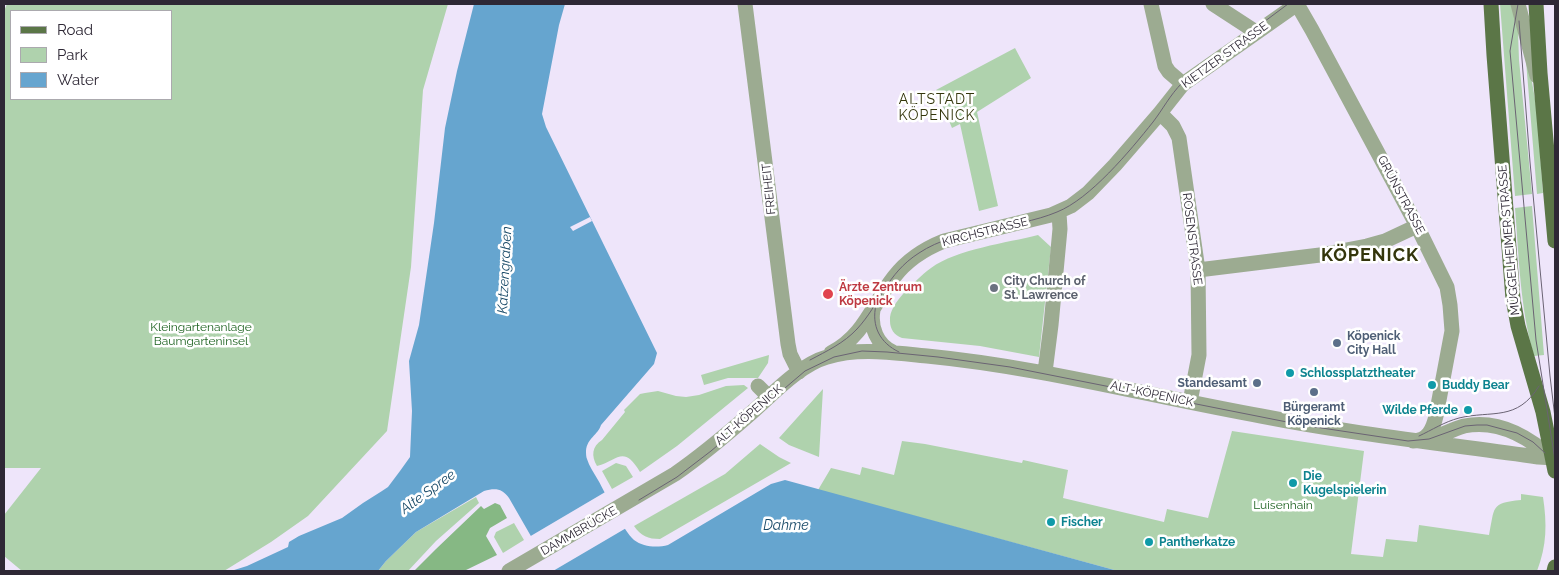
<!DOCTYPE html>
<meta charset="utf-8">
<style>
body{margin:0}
#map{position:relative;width:1559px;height:575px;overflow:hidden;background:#eee5fa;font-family:Raleway,sans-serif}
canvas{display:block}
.frame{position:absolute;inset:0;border:5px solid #2e2835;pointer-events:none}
.legend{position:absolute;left:10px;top:10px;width:162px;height:90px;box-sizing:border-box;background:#fff;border:1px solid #aba9ae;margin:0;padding:6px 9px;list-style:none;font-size:15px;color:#2e2835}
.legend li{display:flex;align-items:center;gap:10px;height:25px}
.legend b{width:25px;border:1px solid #aba9ae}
</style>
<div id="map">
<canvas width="1559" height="575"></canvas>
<div class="frame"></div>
<ul class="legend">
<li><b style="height:6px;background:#5b7647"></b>Road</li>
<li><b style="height:14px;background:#afd2ad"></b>Park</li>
<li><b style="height:14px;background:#66a5cf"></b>Water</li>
</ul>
</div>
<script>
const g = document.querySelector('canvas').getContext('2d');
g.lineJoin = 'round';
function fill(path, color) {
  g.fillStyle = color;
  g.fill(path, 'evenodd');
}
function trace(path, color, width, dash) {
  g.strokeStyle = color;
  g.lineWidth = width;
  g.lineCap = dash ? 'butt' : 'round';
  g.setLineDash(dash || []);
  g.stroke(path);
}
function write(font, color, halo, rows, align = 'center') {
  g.font = font + ' Raleway,sans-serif';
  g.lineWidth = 5;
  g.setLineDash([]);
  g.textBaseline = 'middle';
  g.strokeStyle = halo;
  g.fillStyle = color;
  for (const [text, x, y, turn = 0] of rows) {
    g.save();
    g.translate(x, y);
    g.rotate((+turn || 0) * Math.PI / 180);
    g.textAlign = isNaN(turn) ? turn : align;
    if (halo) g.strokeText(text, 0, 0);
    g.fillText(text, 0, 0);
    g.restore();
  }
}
const green = new Path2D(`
 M7 4H448L423 90 411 267 387 431 308 516 271 542 224 571H22L4 556V515L41 468H4V11ZM11 11H171V99H11Z
 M1500 4H1517L1519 60 1532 194 1515 196Z
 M1015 48 1031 78 977 112 998 206 979 211 960 124 952 128 936 90Z
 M1528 60 1537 110 1543 193 1537 194 1526 61Z
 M1532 206 1544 355 1534 356C1520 308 1519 258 1515 208Z
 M1038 235 1051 247 1039 357 980 346 902 338C894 335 890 329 890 321 889 311 897 301 903 294 912 285 921 275 931 268 957 249 1007 243 1038 235Z
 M769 355 768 363 758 378H728L704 385 701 375Z
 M744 385 748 388 677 446 640 472C623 444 618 461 597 466 591 456 592 446 602 440L625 412 624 410 640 394 645 393 658 391 676 396 686 397 699 395 726 386Z
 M823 389 819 457 789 445 779 438Z
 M1232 431 1364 451 1351 554 1383 557 1386 539 1417 542 1419 525 1489 535C1495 507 1490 503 1521 500V494L1543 497C1547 524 1547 545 1537 571H1118L818 490 831 468 860 475 862 467 894 475 902 441 925 444 1022 463 1023 460 1068 470 1063 498 1164 522 1167 509 1208 518Z
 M760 444 779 457 791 463 660 539C648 539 641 536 634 526L725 474Z
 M616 463 626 466 633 477 612 489 602 471Z
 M476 497 479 503 436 541 408 571H378L386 561 416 532Z
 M514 523 524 540 503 553 494 537 496 532Z`);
const forest = new Path2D(`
 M495 503 500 505 507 518 490 528 486 536 497 555 464 571H414L436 549 481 506 484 509Z`);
const water = new Path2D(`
 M474 4H565L559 25 542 114 546 127 657 353 654 364 601 425C598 435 587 438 586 451 586 453 586 457 587 459 589 466 594 473 598 480 606 494 623 530 634 540 643 547 657 548 668 545L771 484 785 480 1118 571H551L509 498C502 488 495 488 484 491L416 532 386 561 378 571H231L247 566 288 547 289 542 299 536 342 518 363 503 382 491 388 487 400 471 410 457 412 411 409 361 419 325 434 223 445 128 457 71Z`);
const pier = new Path2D(`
 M1520 4H1553L1555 6V48Z
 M590 217 592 221 573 231 570 227Z
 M607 491 628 527 553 571H549L529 537Z`);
const minor = new Path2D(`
 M745 4 788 344 790 354 799 372
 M1151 4 1165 66 1169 72 1183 84
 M1213 4 1256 32
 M1297 4 1312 30 1417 226 1447 287 1450 305 1452 331 1436 416C1433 429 1428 441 1413 441
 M1518 4 1537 76
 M1160 113 1173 126 1179 138 1198 270 1199 355 1190 402
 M1198 270 1320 255 1367 246 1385 241 1417 226
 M873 310C870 327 877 345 893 352
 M831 353C865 335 872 305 894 277 907 260 924 249 944 241L1051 215 1071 206 1088 193 1115 165 1160 113 1183 84 1297 4
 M1045 372 1051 325 1060 229 1059 213
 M758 386 769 397
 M1423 441C1437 438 1450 430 1464 426 1498 419 1529 437 1553 459
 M509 571 675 474C701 456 726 435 750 414 772 395 799 365 827 357 859 347 894 353 927 356 1040 367 1150 396 1261 416 1353 434 1445 444 1538 457L1555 458`);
const major = new Path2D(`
 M1491 4 1494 55 1513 299 1518 326 1543 412 1555 471
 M1536 4 1540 73 1555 241
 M1554 571 1555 567`);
const tram = new Path2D(`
 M1518 4 1510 51 1536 340 1555 460
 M1519 21 1530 162 1550 376 1555 418
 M876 305C871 326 880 343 899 352
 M810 360C827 351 844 343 857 329 881 303 886 274 919 253 958 227 1014 230 1057 212 1090 199 1130 151 1153 122 1163 109 1170 95 1182 83L1288 4
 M1419 436C1432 430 1444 422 1459 418 1492 410 1517 422 1539 386
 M639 500 677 477 711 451 805 371 834 357 862 351 887 352 938 357 1010 367 1302 425 1408 441 1429 439 1465 426 1477 425H1487L1517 433 1533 442 1545 453`);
const markers = [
 [994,288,5,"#6b7280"],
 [828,294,6,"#e0444e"],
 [1337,343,5,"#5c6f8a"],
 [1290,373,5,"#0f9aa8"],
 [1257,383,5,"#5c6f8a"],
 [1432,385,5,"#0f9aa8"],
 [1314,392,5,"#5c6f8a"],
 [1468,410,5,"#0f9aa8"],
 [1293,483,5,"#0f9aa8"],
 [1051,522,5,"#0f9aa8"],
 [1149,542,5,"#0f9aa8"]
];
const streetNames = [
 ["KIETZER STRASSE",1225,55,-36],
 ["FREIHEIT",769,189,-96],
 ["GRÜNSTRASSE",1401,195,62],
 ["KIRCHSTRASSE",985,232,-14],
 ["ROSENSTRASSE",1192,239,83],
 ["MÜGGELHEIMER STRASSE",1509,240,-95],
 ["ALT-KÖPENICK",1152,394,12],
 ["ALT-KÖPENICK",749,415,-41],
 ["DAMMBRÜCKE",579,531,-30]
];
const worshipNames = [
 ["City Church of",1004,281],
 ["St. Lawrence",1004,295]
];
const healthNames = [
 ["Ärzte Zentrum",839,287],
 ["Köpenick",839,301]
];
const parkNames = [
 ["Kleingartenanlage",201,327],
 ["Baumgarteninsel",201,341],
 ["Luisenhain",1283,505]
];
const serviceNames = [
 ["Köpenick",1347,336],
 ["City Hall",1347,350],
 ["Standesamt",1247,383,"right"],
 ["Bürgeramt",1314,407,"center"],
 ["Köpenick",1314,421,"center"]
];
const cultureNames = [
 ["Schlossplatztheater",1300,373],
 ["Buddy Bear",1442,385],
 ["Wilde Pferde",1458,410,"right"],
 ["Die",1303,476],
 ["Kugelspielerin",1303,490],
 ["Fischer",1061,522],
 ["Pantherkatze",1159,542]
];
const neighbourhoodNames = [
 ["ALTSTADT",937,100],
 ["KÖPENICK",937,116]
];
const waterNames = [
 ["Katzengraben",505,270,-87],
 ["Alte Spree",428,492,-36],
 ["Dahme",786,526]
];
const districtNames = [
 ["KÖPENICK",1370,256]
];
fill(green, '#afd2ad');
fill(forest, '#86b884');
fill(water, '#66a5cf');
fill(pier, '#eee5fa');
trace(minor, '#9cab91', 15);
trace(major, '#5b7647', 15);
trace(tram, '#6a6373', 1);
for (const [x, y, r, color] of markers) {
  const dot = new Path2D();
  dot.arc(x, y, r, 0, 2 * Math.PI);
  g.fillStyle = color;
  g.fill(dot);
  trace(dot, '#fff', 2);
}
write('12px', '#2e2835', '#fff', streetNames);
write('bold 12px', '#5b616d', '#fff', worshipNames, 'left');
write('bold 12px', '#be3a42', '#fff', healthNames, 'left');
write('12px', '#1f6322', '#fff', parkNames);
write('bold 12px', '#4e5e75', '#fff', serviceNames, 'left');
write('bold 12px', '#0d838f', '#fff', cultureNames, 'left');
g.letterSpacing = '1px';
write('14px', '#33350b', '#fff', neighbourhoodNames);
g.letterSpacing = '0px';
write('italic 14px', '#194a68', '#fff', waterNames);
g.letterSpacing = '1px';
write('bold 18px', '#33350b', '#fff', districtNames);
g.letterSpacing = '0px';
</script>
